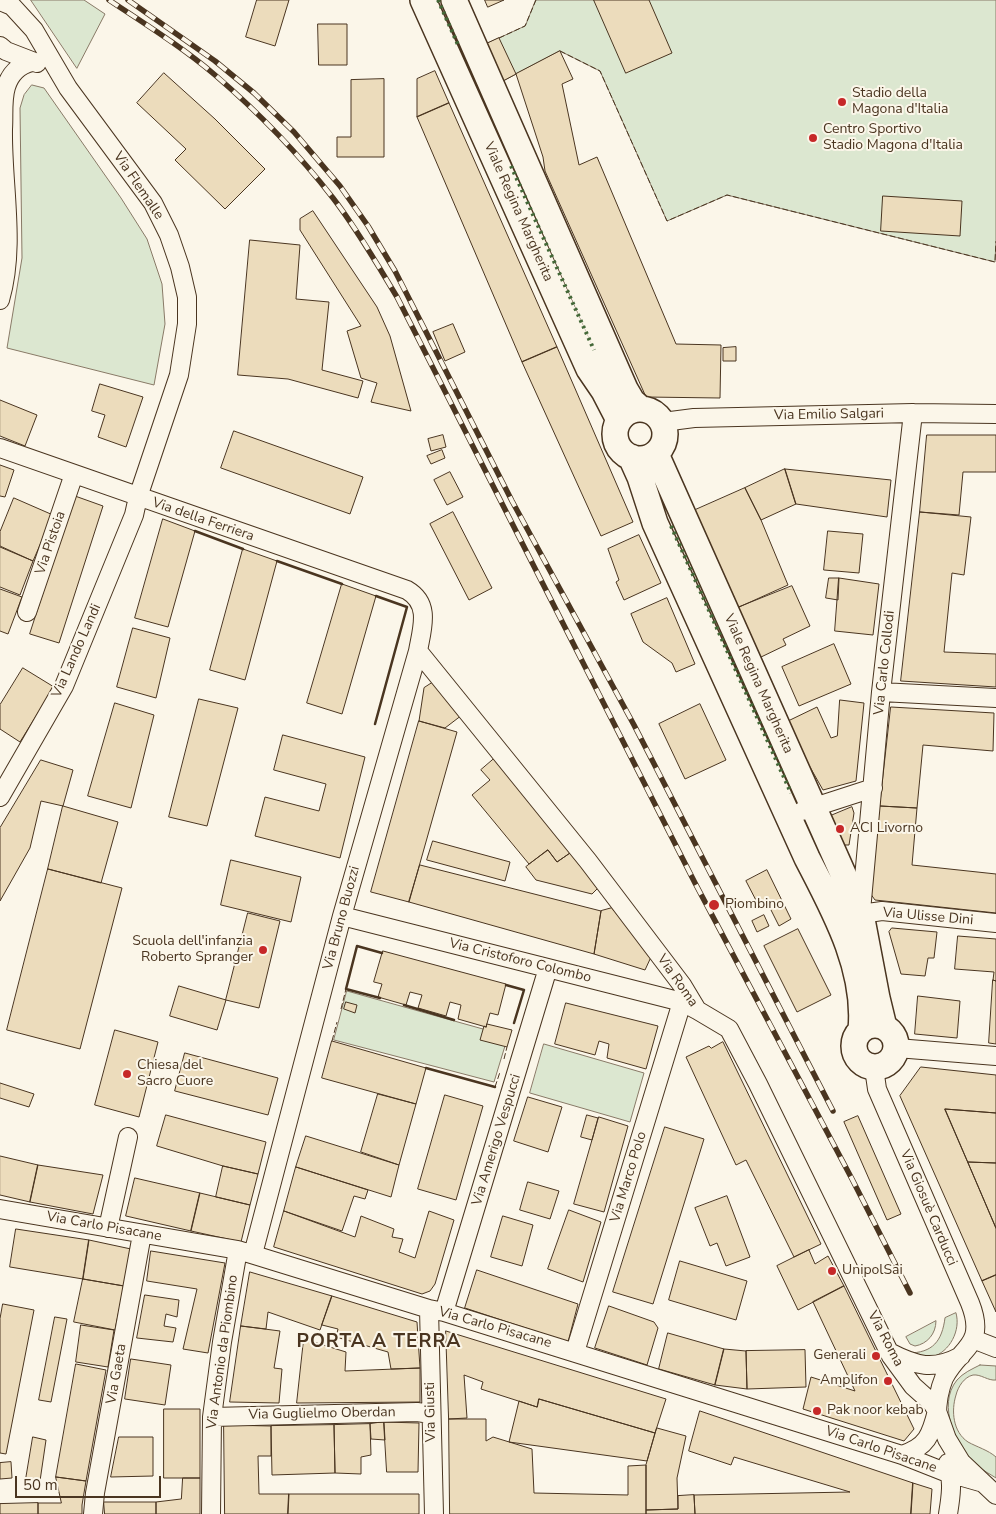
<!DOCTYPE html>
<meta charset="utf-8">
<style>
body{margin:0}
#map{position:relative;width:996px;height:1514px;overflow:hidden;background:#fbf6e9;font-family:"Nunito Sans",sans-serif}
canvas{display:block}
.scale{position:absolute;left:15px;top:1476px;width:146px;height:22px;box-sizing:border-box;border:2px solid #4a3520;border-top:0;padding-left:6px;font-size:15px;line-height:18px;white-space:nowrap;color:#4a3520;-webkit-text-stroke:4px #fbf6e9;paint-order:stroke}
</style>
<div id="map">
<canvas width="996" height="1514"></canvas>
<div class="scale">50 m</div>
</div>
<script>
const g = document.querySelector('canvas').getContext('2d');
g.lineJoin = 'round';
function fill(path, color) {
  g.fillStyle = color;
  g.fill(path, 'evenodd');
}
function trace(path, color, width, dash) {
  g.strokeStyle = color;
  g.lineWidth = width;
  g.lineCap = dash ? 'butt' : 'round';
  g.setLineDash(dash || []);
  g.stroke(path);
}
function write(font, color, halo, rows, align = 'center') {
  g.font = font + ' "Nunito Sans",sans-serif';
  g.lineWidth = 4;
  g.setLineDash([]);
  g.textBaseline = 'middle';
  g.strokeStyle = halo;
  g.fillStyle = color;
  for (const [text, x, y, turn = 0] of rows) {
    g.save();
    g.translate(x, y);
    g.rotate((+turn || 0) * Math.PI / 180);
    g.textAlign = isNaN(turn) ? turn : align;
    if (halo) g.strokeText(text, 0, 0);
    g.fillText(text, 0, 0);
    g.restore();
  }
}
const green = new Path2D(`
 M31 0H84L105 14 77 68Z
 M536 0H996V241L995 262 727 195 667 221 600 71 560 51 503 81 486 44 525 26Z
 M32 85 44 88 121 198 147 239 162 284 165 324 154 385 7 348 22 258 20 108 24 95Z
 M347 991 508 1036 494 1082 334 1040Z
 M544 1044 644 1073 630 1122 530 1093Z
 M956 1313C961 1330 950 1352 932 1357 925 1359 915 1355 908 1353 933 1353 942 1341 945 1318Z
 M936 1321C936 1334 927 1344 915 1346L910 1344 906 1337Z
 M980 1365 996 1366V1380C988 1381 981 1374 973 1375 964 1377 958 1387 956 1395 951 1411 953 1432 968 1442 977 1447 988 1450 996 1457V1478C990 1474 982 1470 976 1465 957 1446 936 1406 957 1380 963 1373 972 1369 980 1365Z`);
const building = new Path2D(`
 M257 0H289L275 46 246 37Z
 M485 0H504L488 7Z
 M594 0H649L672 53 626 73Z
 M318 24H347V65H319Z
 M499 38 516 74 503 81 486 44Z
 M560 51 573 79 562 84 579 165 597 157 676 344 721 345 720 398 646 397 545 171 543 157 516 74Z
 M435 71 449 103 417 117V79Z
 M164 73 215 119 265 169 225 209 175 160 186 149 137 103Z
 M384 79V157H337V137H351V80Z
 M449 103 557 347 522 362 417 117Z
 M883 196 962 201 960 236 881 231Z
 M313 211 377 307 390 336 411 411 371 402 377 383 361 378 347 331 361 326 300 230V219Z
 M250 240 300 245 296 299 329 302 322 370 363 381 358 398 288 379 238 375Z
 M453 324 465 352 445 361 433 332Z
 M557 347 633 522 601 536 522 362Z
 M736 347V361H723V348Z
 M100 384 143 397 126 447 98 437 105 415 92 411Z
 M0 400 37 415 25 446 0 436Z
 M234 431 363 477 350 514 221 468Z
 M443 435 446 447 431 451 428 439Z
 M927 435H996V472H963L959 515 920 512Z
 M442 450 445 458 431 464 427 456Z
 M0 465 14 470 5 497 0 496Z
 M785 469 891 480 887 517 796 504Z
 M785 469 796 504 761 520 745 488Z
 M450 472 463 497 447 505 434 480Z
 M745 488 761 520 788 585 737 608 693 511Z
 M75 496 103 506 59 643 30 634Z
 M14 498 53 515 33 561 0 546V532Z
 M453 512 492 588 469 600 430 524Z
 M920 512 971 517 964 575 952 573 944 652 996 654V687L901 681Z
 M163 519 195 531 168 627 135 618Z
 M828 531 863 534 859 573 824 570Z
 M639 535 661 583 624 600 616 582 619 580 608 549Z
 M0 547 33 561 20 595 0 587Z
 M243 549 277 561 245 680 210 670Z
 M829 578H839L838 600 826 598Z
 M839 578 879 584 873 635 835 631Z
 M342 584 376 596 342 714 307 703Z
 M792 586 810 626 783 639 786 645 759 658 737 608Z
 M0 589 22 597 8 634 0 631Z
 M667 598 695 664 676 672 672 663 643 642 631 614Z
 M133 628 170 638 156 698 117 687Z
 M834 644 851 684 799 706 782 667Z
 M23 668 54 687 20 742 0 729V705Z
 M435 681 462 715 445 728 419 721 424 688Z
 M199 699 238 708 207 826 169 817Z
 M840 700 864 703 856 781 823 790 802 753 788 721 817 707 831 738 837 736Z
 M115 703 154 715 131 808 88 796Z
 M700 704 726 760 685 779 659 724Z
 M891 707 994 713 993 751 923 745 917 808 880 806Z
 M419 721 457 732 409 902 371 892Z
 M283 735 365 757 340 858 255 836 265 797 319 811 326 784 274 770Z
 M495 758 570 853 557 862 548 850 529 864 472 795 490 780 481 770Z
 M41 760 73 770 63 806 41 801 30 848 0 901V828Z
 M63 806 118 822 101 883 48 869Z
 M880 806 917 808 912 865 996 874V913L875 900 870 893Z
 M852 807 854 813 849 845H841L828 817Z
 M433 841 510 862 505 881 427 860Z
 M548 850 557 862 570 853 598 888 592 894 536 880 526 867Z
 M231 860 301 877 291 922 221 905Z
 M420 865 601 911 594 954 409 902Z
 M48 869 122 888 80 1049 7 1030Z
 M767 870 791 919 779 926 768 904 760 908 746 881Z
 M612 908 651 957 645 970 594 954 601 911Z
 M248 913 280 921 259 1008 226 1000Z
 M764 915 769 926 757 932 752 921Z
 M892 928 937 932 934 958H928L925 976 901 974 889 932Z
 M798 929 831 995 797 1012 764 946Z
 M958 936 996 939V981L993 980 994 972 955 969Z
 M383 951 506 984 498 1015 490 1013 486 1027 458 1019 461 1005 450 1002 446 1016 418 1008 422 995 410 992 406 1005 378 997 382 984 374 982Z
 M993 980 996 981V1044L989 1043Z
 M179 986 226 1000 217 1030 170 1016Z
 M918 996 960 1001 957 1038 915 1034Z
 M346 1002 357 1005 355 1013 344 1009Z
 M566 1003 658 1026 646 1069 607 1058 609 1044 599 1041 595 1055 555 1044Z
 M487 1024 512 1030 507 1047 480 1040 484 1026 486 1027Z
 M115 1030 158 1042 139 1117 95 1105Z
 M332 1041 426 1068 416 1104 322 1078Z
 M723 1042 821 1244 794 1257 746 1160 736 1165 686 1057 709 1046 711 1048Z
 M185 1053 278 1078 268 1115 175 1091Z
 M921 1067 996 1075V1113L945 1109 996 1228V1275L982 1281 900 1096Z
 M0 1083 34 1094 29 1107 0 1098Z
 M378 1094 416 1104 399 1165 361 1152Z
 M445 1095 483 1106 456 1200 418 1189Z
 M528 1097 562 1107 548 1152 514 1141Z
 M945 1109 996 1113V1163L968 1162Z
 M166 1115 266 1142 258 1174 223 1166 157 1146Z
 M587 1115 598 1118 592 1140 581 1137Z
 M858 1116 901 1214 887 1220 844 1122Z
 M599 1117 628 1126 604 1212 574 1204Z
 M665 1127 704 1139 653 1304 613 1292Z
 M306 1136 399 1165 391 1197 296 1167Z
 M0 1156 38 1165 30 1202 0 1195Z
 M968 1162 996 1163V1228Z
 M38 1165 103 1175 93 1214 30 1202Z
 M223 1166 258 1174 250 1205 216 1197Z
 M296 1167 368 1190 365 1199 354 1196 342 1231 284 1211Z
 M135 1178 200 1193 191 1231 126 1216Z
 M528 1182 559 1191 550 1219 520 1210Z
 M200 1193 250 1205 241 1242 191 1231Z
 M727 1196 750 1257 726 1266 717 1243 710 1246 695 1208Z
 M569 1210 601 1222 583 1282 548 1269Z
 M284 1211 355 1237 361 1216 394 1229 392 1237 403 1239 399 1252 415 1258 429 1211 454 1220 435 1284 430 1291 422 1294 274 1247Z
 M503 1216 533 1225 522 1266 491 1257Z
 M16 1229 89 1240 83 1279 10 1267Z
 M89 1240 131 1249 124 1286 83 1279Z
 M809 1250 815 1264 828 1256 844 1286 798 1310 777 1266Z
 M151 1251 225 1263 208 1353 183 1349 197 1289 147 1281Z
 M680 1261 747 1281 736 1320 669 1300Z
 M477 1270 578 1304 568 1342 465 1308Z
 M250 1272 332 1296 320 1330 268 1312 266 1329 241 1326Z
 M996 1275V1312L982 1281Z
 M83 1279 124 1286 115 1330 74 1322Z
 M844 1286 914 1429 904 1441 803 1409 811 1377 855 1391 813 1302Z
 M145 1295 179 1300 177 1317 166 1314 164 1326 176 1328 173 1342 137 1338Z
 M332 1296 417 1322 420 1368 391 1369 388 1352 336 1337 338 1329 322 1325Z
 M3 1304 34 1310 6 1454 0 1453V1319Z
 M609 1306 654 1322 658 1328 647 1365 595 1348Z
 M55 1317 67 1319 51 1402 39 1400Z
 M81 1325 114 1330 108 1367 76 1362Z
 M241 1326 280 1331 274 1368 282 1369 279 1403 230 1402Z
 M446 1331 666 1399 655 1433 539 1399 537 1407 481 1389 483 1382 464 1375 467 1418 449 1419Z
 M668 1333 724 1349 715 1385 659 1369Z
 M304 1339 346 1352 345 1371 420 1368V1402L297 1403Z
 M724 1349 746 1351 747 1389 715 1385Z
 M805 1350 806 1387 747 1389 746 1351Z
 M131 1359 171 1365 165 1405 125 1399Z
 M76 1364 106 1370 86 1481 56 1477Z
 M539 1399 655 1433 647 1461 509 1442 519 1401 537 1407Z
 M164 1409H200V1478H164Z
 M700 1411 913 1483 911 1514H695L694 1495 850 1492 734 1457 731 1465 689 1451Z
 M449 1419H486V1441L493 1437 532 1449 534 1493 628 1495V1466L646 1465V1514H450Z
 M384 1422 419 1423 418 1472H387Z
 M384 1422 385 1440 371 1439 370 1424Z
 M370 1424 371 1455 361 1457V1474L335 1473 334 1425Z
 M224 1425 271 1426V1456H258L259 1494H289L288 1514H225Z
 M334 1425 335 1473 272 1475 271 1426Z
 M657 1428 686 1436 677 1478 678 1509 646 1510V1465Z
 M33 1437 46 1440 40 1481 26 1479Z
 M119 1437H153V1476L111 1477Z
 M11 1462 12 1478 0 1479V1463Z
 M56 1477 86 1481 82 1505V1514H38V1503H61Z
 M183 1478H200V1514H156V1502L181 1499Z
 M913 1483 932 1489 930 1514H911Z
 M289 1494H419V1514H288Z
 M694 1495 695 1514H646V1510L678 1509V1496Z
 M104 1502H156V1514H105Z
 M38 1503V1514H0V1504Z`);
const street = new Path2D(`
 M0 1 12 6 34 30 68 88 153 203 169 235 180 267 187 297V324L179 375 138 497 134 515 64 686 0 797
 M0 46 6 51 37 63
 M0 300C16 245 2 185 3 129 4 115 2 100 6 87 10 74 19 65 32 62
 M663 422 694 418 913 413 996 414
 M0 448 407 590C431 604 422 628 418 651L342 916 253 1254
 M27 612 74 474
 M418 651 588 861 682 985 697 1010 729 1029 758 1084 891 1356 913 1386 932 1403 937 1411 947 1439 961 1462 996 1495
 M881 692 996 698
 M802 811 873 788
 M861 911 881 692 913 413
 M850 913 861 914 882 911 996 923
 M342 916 682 1002 697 1010
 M897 1048 996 1056
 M874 1068 877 1089 970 1303C987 1346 960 1347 944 1378 939 1390 937 1403 937 1416
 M0 1209 238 1250 429 1309 444 1312 902 1455 945 1472 980 1482
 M108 1228 128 1137
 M429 1309 434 1514
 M444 1312 548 968
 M973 1339 996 1348
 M575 1352 682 1002
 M889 1352C916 1366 933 1371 961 1356
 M212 1417 417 1412 431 1414
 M902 1455C927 1447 931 1435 937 1411
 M948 1463C953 1481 951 1496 948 1514
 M93 1514 95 1493 142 1234
 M211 1514 212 1417 222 1342 238 1250`);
const secondary = new Path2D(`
 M423 0 589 369 604 391 619 420
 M454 0 625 389 632 401 641 409
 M615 434a25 25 0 1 1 50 0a25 25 0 1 1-50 0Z
 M656 454 861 914 877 998 884 1027
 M631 457 640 477 655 523 807 858C834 910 867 969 861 1030
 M854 1046a21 21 0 1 1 42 0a21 21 0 1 1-42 0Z`);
const rail = new Path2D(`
 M109 0C145 24 182 47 215 75 258 112 298 153 333 198 357 229 377 264 397 297L695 883 852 1179 910 1293
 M128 0 215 61 254 93 294 132 340 186 368 226 395 271 512 501 634 725 833 1111`);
const hedge = new Path2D(`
 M438 0 459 47
 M511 166 594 350
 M671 526 791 793`);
const fence = new Path2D(`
 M499 38 525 26 536 0
 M560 51 600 71 667 221 727 195 995 262 996 241
 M341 1009 346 989
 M332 1041 337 1022
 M504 1059 507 1047
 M495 1087 500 1072`);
const wall = new Path2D(`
 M195 531 243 549
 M277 561 342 584
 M375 724 407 607 376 596
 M506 985 524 990 514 1023
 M380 998 346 989 357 946 382 953
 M404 1005 454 1020
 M426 1068 495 1087`);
const markers = [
 [842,102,5,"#c62828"],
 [813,138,5,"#c62828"],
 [840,829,5,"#c62828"],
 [714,905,6,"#c62828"],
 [263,950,5,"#c62828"],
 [127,1074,5,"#c62828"],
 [832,1271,5,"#c62828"],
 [876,1356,5,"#c62828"],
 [888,1381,5,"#c62828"],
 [817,1411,5,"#c62828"]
];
const poiNames = [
 ["Stadio della",852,94],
 ["Magona d'Italia",852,110],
 ["Centro Sportivo",823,130],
 ["Stadio Magona d'Italia",823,146],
 ["ACI Livorno",850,829],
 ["Piombino",725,905],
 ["Scuola dell'infanzia",253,942,"right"],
 ["Roberto Spranger",253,958,"right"],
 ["Chiesa del",137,1066],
 ["Sacro Cuore",137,1082],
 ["UnipolSai",842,1271],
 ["Generali",866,1356,"right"],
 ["Amplifon",878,1381,"right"],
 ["Pak noor kebab",827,1411]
];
const streetNames = [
 ["Via Flemalle",138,186,56],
 ["Viale Regina Margherita",518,212,66],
 ["Via Emilio Salgari",829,415,-1],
 ["Via della Ferriera",203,520,19],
 ["Via Pistoia",51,543,-71],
 ["Via Lando Landi",77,651,-66],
 ["Via Carlo Collodi",885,663,-84],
 ["Viale Regina Margherita",758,684,66],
 ["Via Ulisse Dini",928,917,5],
 ["Via Bruno Buozzi",342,918,-75],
 ["Via Cristoforo Colombo",520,961,14],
 ["Via Roma",677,981,55],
 ["Via Amerigo Vespucci",497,1140,-73],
 ["Via Marco Polo",629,1177,-73],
 ["Via Giosuè Carducci",928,1208,67],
 ["Via Carlo Pisacane",104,1227,10],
 ["Via Carlo Pisacane",495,1328,16],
 ["Via Roma",885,1339,62],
 ["Via Antonio da Piombino",223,1352,-82],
 ["Via Gaeta",117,1374,-80],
 ["Via Giusti",431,1412,-91],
 ["Via Guglielmo Oberdan",322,1414,-1],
 ["Via Carlo Pisacane",881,1450,19]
];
const districtNames = [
 ["PORTA A TERRA",379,1342]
];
fill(green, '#dce7d0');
trace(green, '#887966', 1);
fill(building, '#ecdcbc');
trace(building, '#4a3520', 1);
trace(street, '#4a3520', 20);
trace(secondary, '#4a3520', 28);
trace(street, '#fbf6e9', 18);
trace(secondary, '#fbf6e9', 25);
trace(rail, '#4a3520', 5.5);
trace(rail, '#fbf6e9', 4, [11]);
trace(hedge, '#436837', 4, [2.5, 4]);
trace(fence, '#4a3520', 1, [6, 2.5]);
trace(wall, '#4a3520', 2.5);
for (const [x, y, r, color] of markers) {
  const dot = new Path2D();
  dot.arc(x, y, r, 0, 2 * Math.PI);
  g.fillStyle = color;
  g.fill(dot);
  trace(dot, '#fbf6e9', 2);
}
write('14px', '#4a3520', '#fbf6e9', poiNames, 'left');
write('14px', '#4a3520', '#fbf6e9', streetNames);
g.letterSpacing = '1px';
write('bold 19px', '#4a3520', '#fbf6e9', districtNames);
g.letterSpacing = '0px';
</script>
